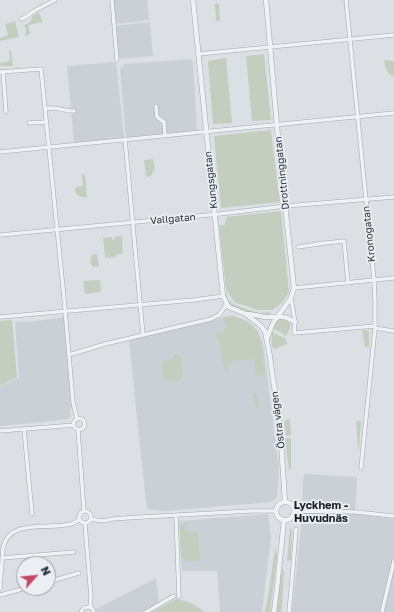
<!DOCTYPE html>
<meta charset="utf-8">
<style>
body{margin:0}
#map{position:relative;width:394px;height:612px;overflow:hidden;background:#dce0e5;font-family:"Golos Text",sans-serif}
canvas{display:block}
.north{position:absolute;left:16px;top:556px;width:40px;height:40px;box-sizing:border-box;background:#ebeff3;border:1px solid #9da2a9;border-radius:50%;rotate:63deg;font-size:11px;font-weight:700;line-height:16px;text-align:center;color:#272f3a}
.north::after{content:'';display:block;margin:auto;width:14px;height:18px;background:#c24963;clip-path:polygon(50% 0,100% 100%,50% 72%,0 100%)}
</style>
<div id="map">
<canvas width="394" height="612"></canvas>
<div class="north">N</div>
</div>
<script>
const g = document.querySelector('canvas').getContext('2d');
g.lineJoin = 'round';
function fill(path, color) {
  g.fillStyle = color;
  g.fill(path, 'evenodd');
}
function trace(path, color, width, dash) {
  g.strokeStyle = color;
  g.lineWidth = width;
  g.lineCap = dash ? 'butt' : 'round';
  g.setLineDash(dash || []);
  g.stroke(path);
}
function write(font, color, halo, rows, align = 'center') {
  g.font = font + ' "Golos Text",sans-serif';
  g.lineWidth = 3.5;
  g.setLineDash([]);
  g.textBaseline = 'middle';
  g.strokeStyle = halo;
  g.fillStyle = color;
  for (const [text, x, y, turn = 0] of rows) {
    g.save();
    g.translate(x, y);
    g.rotate((+turn || 0) * Math.PI / 180);
    g.textAlign = isNaN(turn) ? turn : align;
    if (halo) g.strokeText(text, 0, 0);
    g.fillText(text, 0, 0);
    g.restore();
  }
}
const built = new Path2D(`
 M113 0H147L149 20 115 24Z
 M150 22 153 56 118 59 115 26Z
 M191 59 193 62 197 131 126 138 120 69 125 64Z
 M116 62 124 138 74 143 67 66Z
 M233 316 248 322 258 331 263 344 279 467 277 498 271 502 164 511 148 509 146 503 129 340 160 332 211 321 224 317Z
 M63 317 64 320 73 408 70 409 71 417 68 419 53 421 0 426V387L19 377 15 322 37 321Z
 M304 474 357 477 355 514 394 519V612H292L302 516 303 481Z
 M268 514 271 538 262 612H220L217 571H182L179 521Z
 M156 578 159 604 144 612H90Z`);
const green = new Path2D(`
 M219 3 220 21H216L215 4Z
 M39 13 43 22 28 25 30 34 25 37 26 29 24 26 30 22 33 15Z
 M15 21 19 37 0 41V38L8 35 5 24Z
 M9 50H11L13 66H0V63L10 61Z
 M264 54 271 120 252 121 246 56Z
 M226 58 232 123 213 124 208 61Z
 M384 60 394 61V76C386 74 385 66 384 60Z
 M271 130 280 202 221 208 214 136Z
 M153 159 155 168 151 176 146 177 144 160Z
 M82 174 85 175 87 197C80 198 73 194 76 187L83 186Z
 M281 211 289 292 282 303 272 310H258L234 302 226 289 219 225H225L226 217Z
 M122 236 123 254 116 255V257L105 258 103 238 112 237V240L115 239V237Z
 M97 254 99 267 92 266 90 263 92 255Z
 M100 280 101 292 85 294 83 281Z
 M225 293H226L228 300 235 305 259 313 270 312V315C259 314 235 312 228 302 226 300 225 296 225 293Z
 M233 316C238 318 244 319 248 322 262 331 263 346 263 361 264 367 266 371 264 377L262 375H256L254 359 228 362 229 371 225 372 216 331 220 332 224 330C227 326 226 322 221 320L224 317Z
 M280 319C293 320 292 327 286 336L273 328 276 322Z
 M12 320 17 377 0 386V321Z
 M362 330H367L369 332V347H365Z
 M272 332 286 339 287 344 274 349C270 344 272 338 272 332Z
 M175 354 182 358C183 374 186 385 165 380L163 377 162 363 165 360 172 359Z
 M253 393H257L259 410 255 407Z
 M288 419H290L291 435 286 436 284 422Z
 M356 421H361L359 449H358Z
 M285 438H291V470H289Z
 M186 522H192L183 527 186 531H198V534L200 560 186 562 181 557 180 534 181 526Z
 M290 529H292L291 560 287 561Z
 M276 549 277 557 270 612H265L269 591 274 555Z
 M282 569 284 570 282 609 280 612H276Z
 M176 599C188 601 196 604 204 612H152Z`);
const minor = new Path2D(`
 M112 0 117 60
 M346 0 374 280 375 301V328L361 468
 M21 19 24 18 34 11 55 0
 M198 54 394 35
 M0 72 41 69 64 298 73 402 77 419
 M3 72 6 112
 M156 106 157 117 164 122 165 135
 M45 109C56 105 64 112 74 111
 M29 123 46 122
 M125 139 143 335
 M0 152 394 113
 M0 235 219 214 286 206 394 197
 M298 247 325 243 344 241 348 283
 M294 288 394 278
 M291 298 295 322 294 333 375 326
 M0 317 194 300 223 296
 M375 328 394 331
 M69 355 105 344 211 319 219 315 227 304
 M73.5 424a5.5 5.5 0 1 1 11 0a5.5 5.5 0 1 1-11 0Z
 M24 429 32 514
 M78 430 84 511
 M0 431 74 425
 M79 517a6 6 0 1 1 12 0a6 6 0 1 1-12 0Z
 M294 511 356 512 394 516
 M176 516 179 597
 M91 519 96 520 104 521 112 519 142 517 251 511H276
 M85 524 91 597 90 607
 M2 558 74 552
 M48 582 79 573
 M0 589 3 548C9 518 49 530 71 524 74 523 77 521 79 520
 M0 595 26 588
 M81 612C83 607 88 606 92 608L94 612
 M146 612 174 596
 M289 612 292 580 296 529
 M382 612 394 561`);
const tertiary = new Path2D(`
 M193 0 223 296 227 304 229 307 246 314 261 326 265 331 270 357 273 380 276 396 281 441 285 502
 M266 0 279 149 294 288 291 298 273 323 267 338
 M246 314C252 314 259 316 265 317 280 317 281 314 295 322
 M276 511a9 9 0 1 1 18 0a9 9 0 1 1-18 0Z
 M274 612 277 588 284 520`);
const streetNames = [
 ["Drottninggatan",282,173,-96],
 ["Kungsgatan",211,180,-96],
 ["Vallgatan",173,219,-5],
 ["Kronogatan",369,234,-96],
 ["Östra vägen",278,420,-97]
];
const neighbourhoodNames = [
 ["Lyckhem -",321,506],
 ["Huvudnäs",321,519]
];
fill(built, '#cbd0d6');
fill(green, '#c3cebe');
trace(minor, '#a2a7ae', 4.5);
trace(tertiary, '#a2a7ae', 5.5);
trace(minor, '#eff1f4', 3.5);
trace(tertiary, '#eff1f4', 4.5);
write('10px', '#272f3a', '#ebeff3', streetNames);
write('bold 11px', '#1a212b', '#ebeff3', neighbourhoodNames);
</script>
